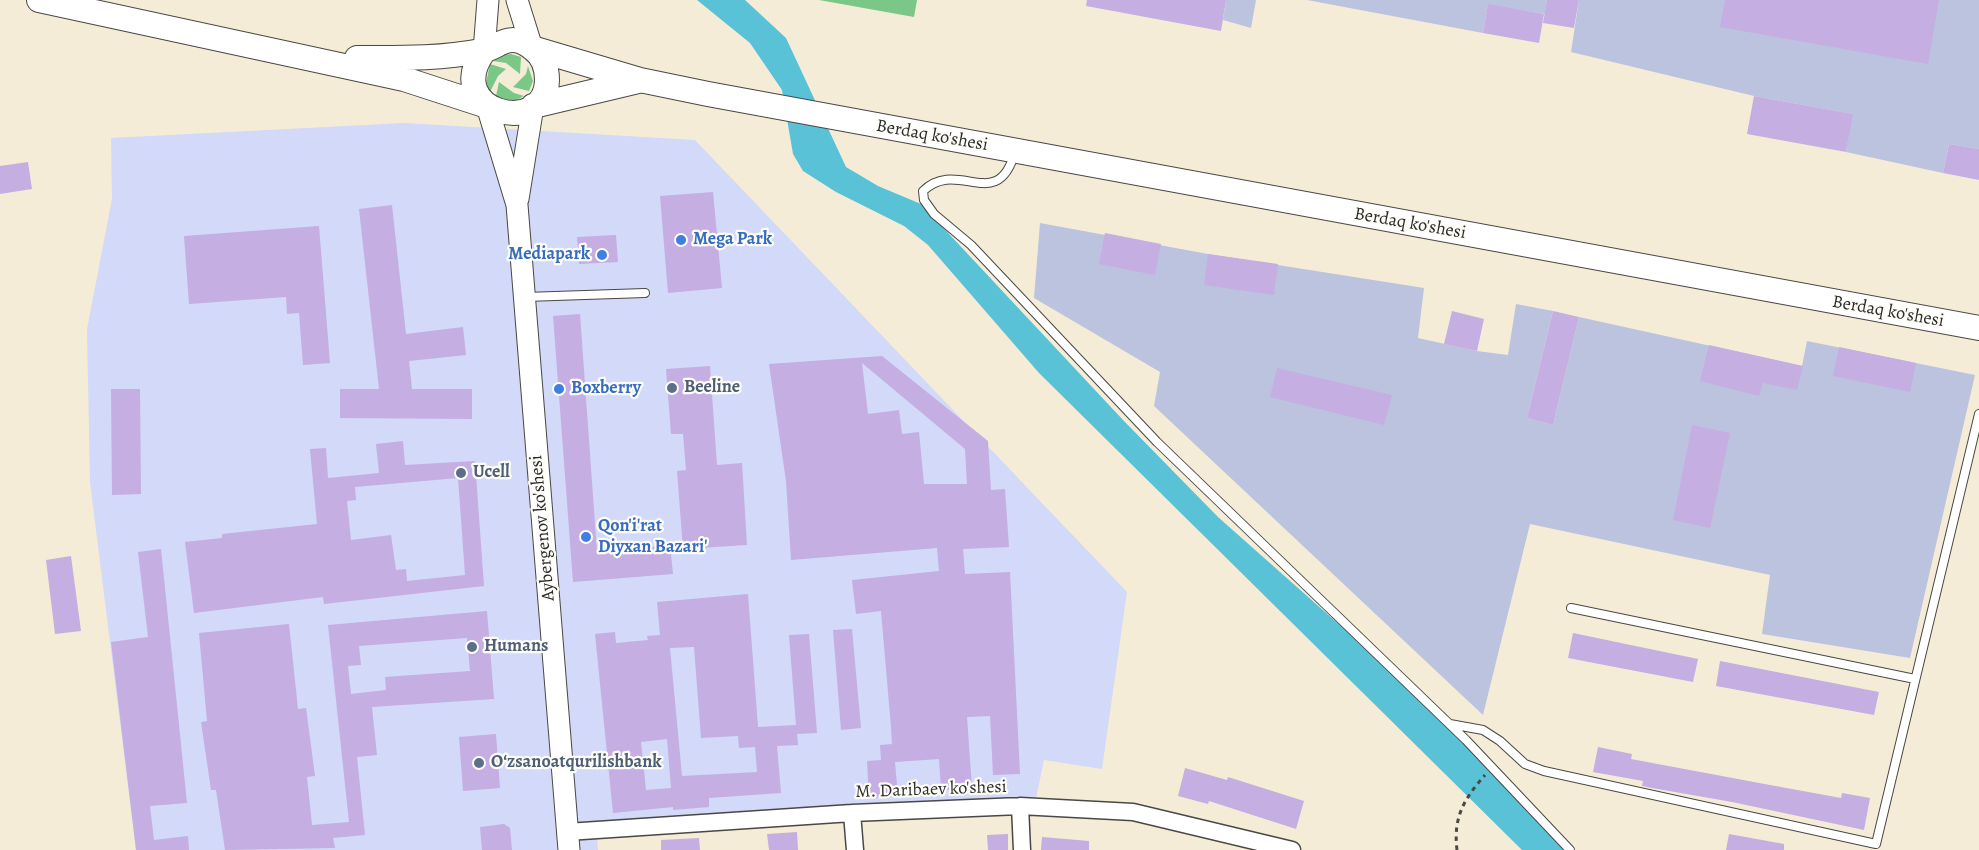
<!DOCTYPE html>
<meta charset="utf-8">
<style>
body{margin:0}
canvas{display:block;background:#f4ecd7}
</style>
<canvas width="1979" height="850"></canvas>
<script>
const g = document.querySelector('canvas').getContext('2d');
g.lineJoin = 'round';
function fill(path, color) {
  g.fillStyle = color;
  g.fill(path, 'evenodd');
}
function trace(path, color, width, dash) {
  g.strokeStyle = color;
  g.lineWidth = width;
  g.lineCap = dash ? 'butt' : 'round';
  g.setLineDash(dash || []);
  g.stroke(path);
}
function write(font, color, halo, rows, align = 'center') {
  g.font = font + ' Alegreya,serif';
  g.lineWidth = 4.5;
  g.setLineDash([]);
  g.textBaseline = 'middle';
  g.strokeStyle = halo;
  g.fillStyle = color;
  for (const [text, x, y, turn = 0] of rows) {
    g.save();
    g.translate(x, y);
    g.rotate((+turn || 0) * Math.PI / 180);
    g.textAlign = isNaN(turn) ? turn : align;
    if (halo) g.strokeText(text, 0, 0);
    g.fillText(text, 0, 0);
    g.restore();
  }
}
const built = new Path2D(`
 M404 123 695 140 1127 592 1102 769 1044 760 1033 813 597 832 598 850H136L90 482 87 329 112 199 111 138Z`);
const industrial = new Path2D(`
 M1226 0H1256L1251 28 1223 20Z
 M1307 0H1547L1545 14 1488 5 1483 33Z
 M1579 0H1979V149L1949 144 1943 173 1846 152 1852 114 1754 96 1571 52Z
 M1040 223 1208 254 1424 288 1418 338 1477 351 1508 355 1516 304 1553 311 1527 418 1553 425 1579 317 1802 366 1807 341 1975 375 1910 658 1762 634 1770 575 1530 524 1483 715 1154 406 1160 372 1034 298Z`);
const green = new Path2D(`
 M819 0H917L914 17Z
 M511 54 521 57 520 74 506 63 493 61 502 55Z
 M490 64 506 69 498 76 490 92 486 83Z
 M528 66 533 81 529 91 513 87 526 74Z
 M499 82 514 93 524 96 513 102 496 96Z`);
const water = new Path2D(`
 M697 0H745L786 38 846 167 878 186 921 204 1123 420 1218 517 1413 690 1570 850H1522L1039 373 928 245 904 226 836 192 803 171 793 154 782 90 750 43Z`);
const building = new Path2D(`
 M1087 0H1226L1221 31 1086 6Z
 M1547 0H1579L1574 28 1543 23Z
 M1725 0H1939L1928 64 1720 27Z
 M1488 4 1544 14 1539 43 1483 33Z
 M1754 96 1853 114 1846 152 1747 134Z
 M1949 144 1979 149V180L1943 173Z
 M28 162 32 189 0 194V166Z
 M713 192 722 288 668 293 660 196Z
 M392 205 406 334 463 327 466 355 409 361 412 389H472V419L340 418V389H379L359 209Z
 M319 226 330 363 303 365 299 313 287 314 286 297 189 304 184 236Z
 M1105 233 1161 244 1155 275 1099 264Z
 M616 235 618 262 579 264 577 237Z
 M1208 254 1278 264 1274 295 1204 285Z
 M1452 311 1484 319 1477 351 1444 344Z
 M1553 311 1579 317 1553 425 1527 418Z
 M580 314 597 552 670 545 673 574 573 582 553 316Z
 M1709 345 1803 366 1797 390 1763 383 1759 396 1700 381Z
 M1839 347 1916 363 1910 392 1833 376Z
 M882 356 988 441 991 490 1005 489 1009 547 963 549 965 574 1010 572 1020 774 993 775 990 716 967 717 972 788 941 790 939 759 895 762 898 796 869 798 867 761 881 760 880 745 892 744 891 727 881 611 856 614 852 580 939 571 937 548 791 560 786 481 769 364ZM862 363 965 449 967 484H924L919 432 902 434 899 410 868 414Z
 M710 366 717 465 742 463 747 545 683 549 677 471 686 470 683 434H671L666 369Z
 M1277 368 1392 395 1384 425 1270 397Z
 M111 389H140L141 494 112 495Z
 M1692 425 1730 433 1710 528 1673 520Z
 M403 441 405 465 475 461 484 586 324 604 323 597 194 613 185 542 222 538V534L317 524 310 449 326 448 328 478 379 473 376 444ZM458 478 465 575 407 581 406 569 396 570 391 535 351 540 347 501 356 500 355 487Z
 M161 549 187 803 150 806 154 840 188 836 189 850H136L111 642 148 637 138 552Z
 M71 556 81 631 55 634 46 560Z
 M748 594 758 727 796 725 789 635 809 634 817 733 797 734 798 745 777 746 781 793 709 798V807L673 810V807L613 813 595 634 615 632 616 643 648 640 647 636 660 635 657 602ZM694 647 701 738 738 736 739 748 755 747 757 772 682 776 670 648ZM667 739 671 788 646 790 641 742Z
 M487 611 494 699 372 707 377 755 357 757 365 835 333 838 335 848 225 850 216 790H211L201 722 207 721 199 633 289 624 298 709 306 708 315 776 307 777 312 825 349 822 328 625ZM467 638 470 671 385 677 386 690 351 694 348 666 361 665 359 646Z
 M852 629 861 728 841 730 833 630Z
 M1573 633 1698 659 1693 682 1568 658Z
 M1720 661 1879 692 1874 715 1716 686Z
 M496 734 500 788 463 791 459 737Z
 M1598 747 1632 754 1631 759 1770 785 1841 798 1842 793 1870 798 1864 830 1732 802 1652 788 1642 786 1643 781 1593 772Z
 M1185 768 1227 780 1228 777 1304 801 1296 829 1209 801 1208 804 1178 796Z
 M504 824 510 828 512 850H482L480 827Z
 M797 832 798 850H769L767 834Z
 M1008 834V850H988L987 835Z
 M1729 834 1784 844V850H1726Z
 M1042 837 1089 841V850H1041Z
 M699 838 700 850H661V840Z`);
const path = new Path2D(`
 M1457 850C1453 817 1464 799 1485 775`);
const service = new Path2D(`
 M1015 152C997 215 958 157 923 191L924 200 934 214 971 245 1157 442 1466 740 1570 850
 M525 297 645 293
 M1571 608 1915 679
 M1450 724 1483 730 1500 741 1525 764 1544 771 1876 844 1979 414`);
const minor = new Path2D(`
 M1020 806 1022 850
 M852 813 855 850
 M567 832 852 813 1020 806 1133 812 1292 850`);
const tertiary = new Path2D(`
 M517 0 532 48
 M484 51 488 0
 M487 106 517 205 569 850
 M518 199 533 106`);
const secondary = new Path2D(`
 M39 0 404 79 487 106
 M532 48 640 80 708 94 1979 328
 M357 58C398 58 440 59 481 51 499 48 508 30 532 48 542 55 547 67 547 80 546 139 440 112 484 51
 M533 106 638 81`);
const markers = [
 [681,240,6,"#3f7fe0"],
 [602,255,6,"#3f7fe0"],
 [672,388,6,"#5c6f8a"],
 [559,389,6,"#3f7fe0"],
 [461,473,6,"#5c6f8a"],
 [586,537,6,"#3f7fe0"],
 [472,647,6,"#5c6f8a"],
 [479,763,6,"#5c6f8a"]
];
const streetNames = [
 ["Berdaq ko'shesi",932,136,10],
 ["Berdaq ko'shesi",1410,224,10],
 ["Berdaq ko'shesi",1888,312,10],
 ["Aybergenov ko'shesi",543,528,-95],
 ["M. Daribaev ko'shesi",931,790,-2]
];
const shopNames = [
 ["Mega Park",693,240],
 ["Mediapark",590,255,"right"],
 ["Boxberry",571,389],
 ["Qon'i'rat",598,527],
 ["Diyxan Bazari'",598,548]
];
const serviceNames = [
 ["Beeline",684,388],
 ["Ucell",473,473],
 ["Humans",484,647],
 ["Oʻzsanoatqurilishbank",491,763]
];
fill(built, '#d2d9f9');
fill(industrial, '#bcc3de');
fill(green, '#7ac787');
fill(water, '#59c2d6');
fill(building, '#c5aee1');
trace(service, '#494845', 10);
trace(minor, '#494845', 19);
trace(tertiary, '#494845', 23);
trace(secondary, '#494845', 26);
trace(path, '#494845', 3, [4.5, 4.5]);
trace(service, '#fff', 8);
trace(minor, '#fff', 16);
trace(tertiary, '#fff', 21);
trace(secondary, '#fff', 24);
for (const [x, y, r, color] of markers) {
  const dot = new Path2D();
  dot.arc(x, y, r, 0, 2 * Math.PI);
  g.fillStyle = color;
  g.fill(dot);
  trace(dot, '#fdfcf7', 2);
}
write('18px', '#2b2b2b', '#fdfcf7', streetNames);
write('bold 18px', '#366cbe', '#fdfcf7', shopNames, 'left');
write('bold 18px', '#4e5e75', '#fdfcf7', serviceNames, 'left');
</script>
